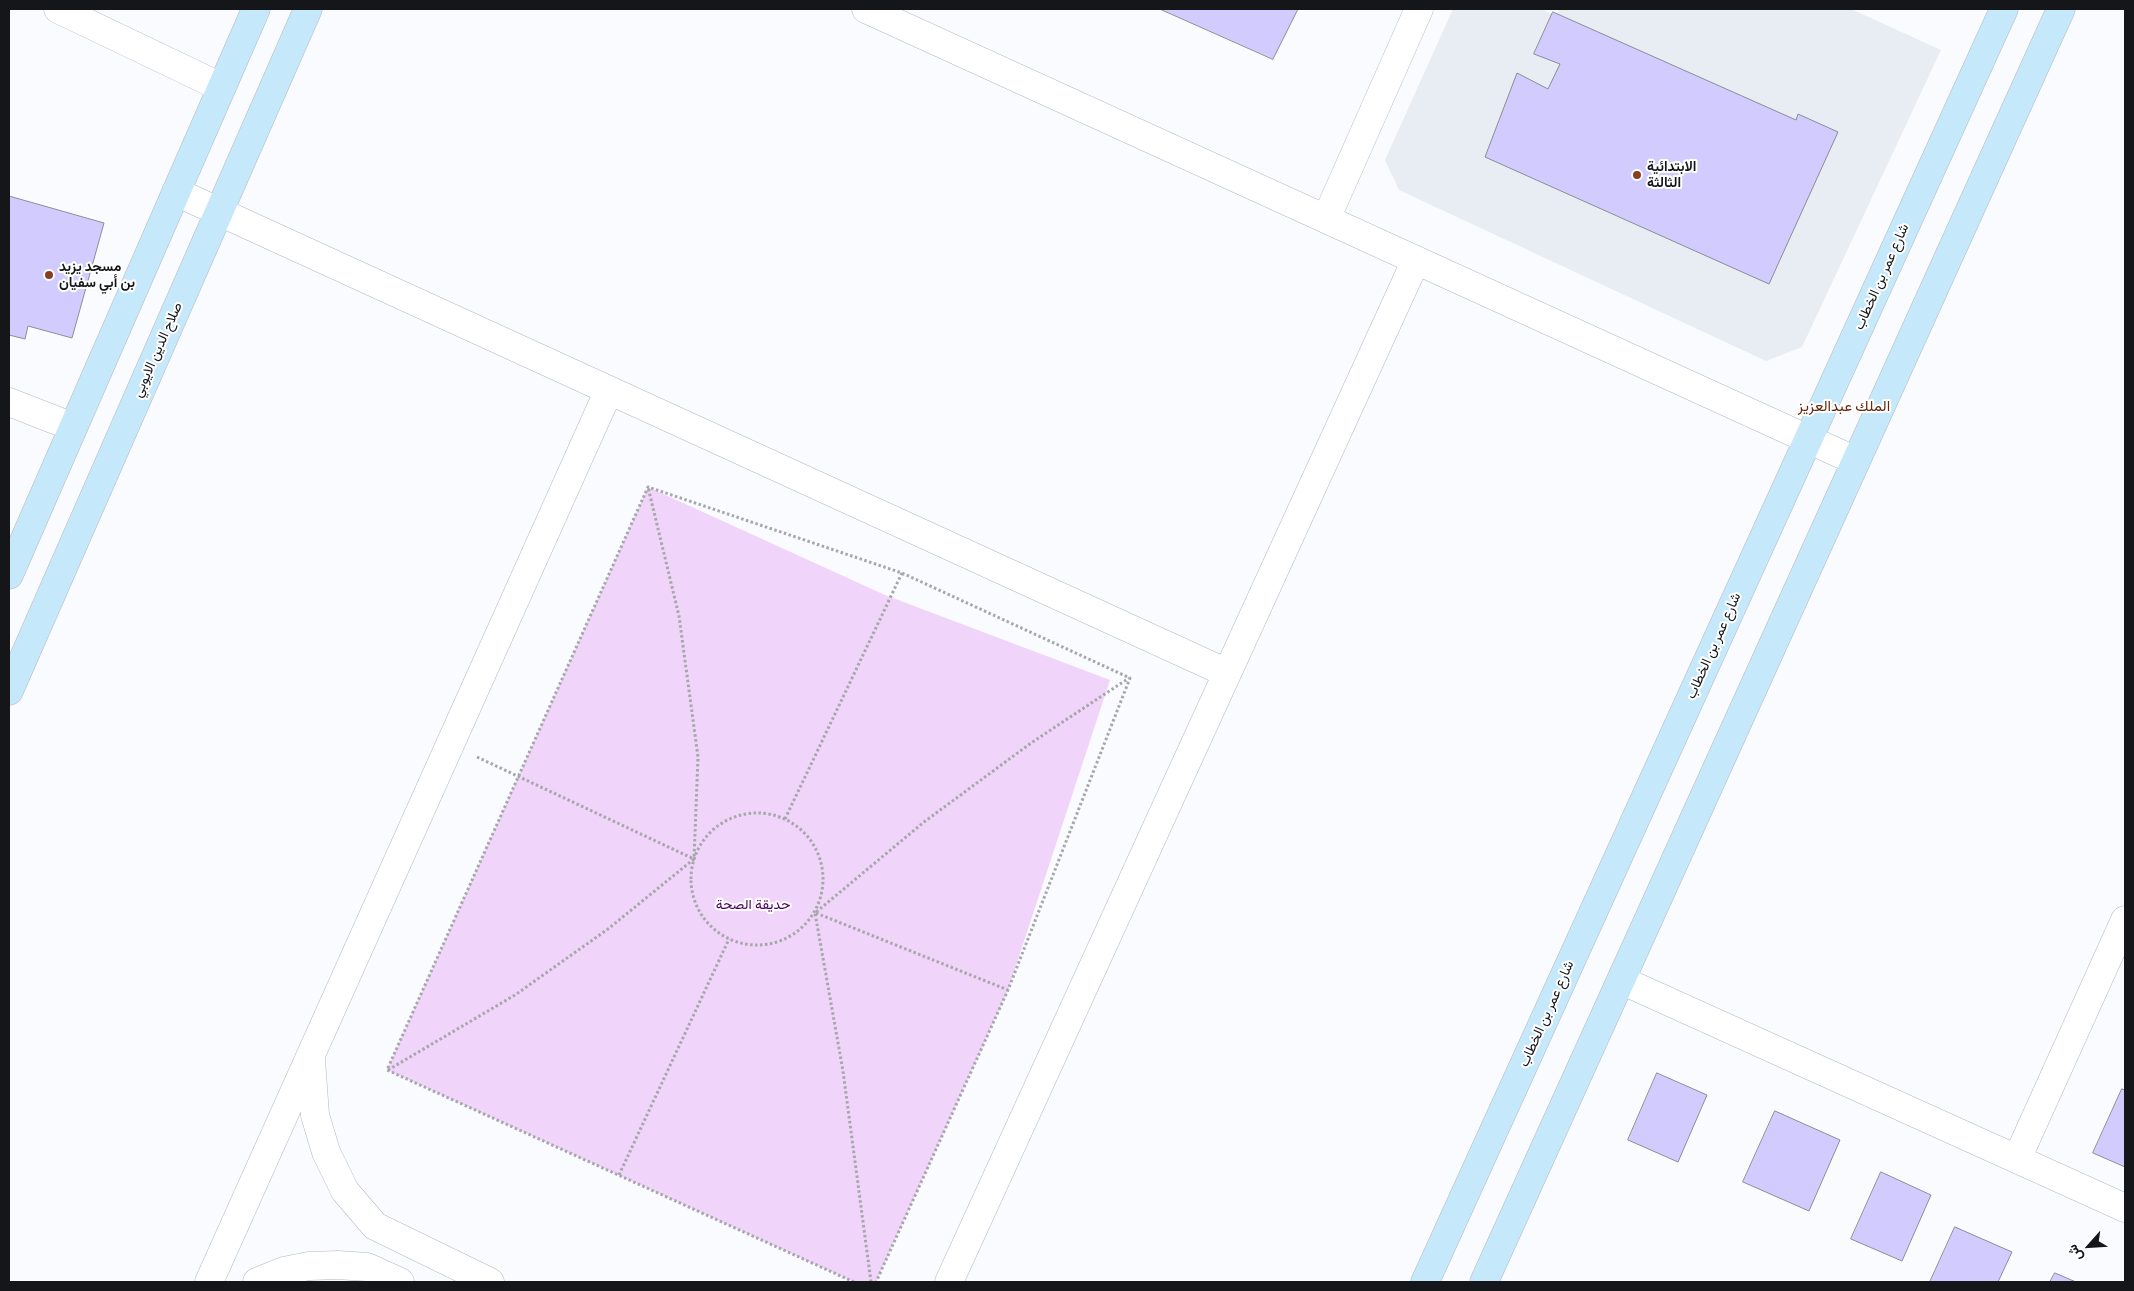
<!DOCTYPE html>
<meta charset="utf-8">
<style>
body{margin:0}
#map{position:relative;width:2134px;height:1291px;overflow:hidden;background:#fafbfe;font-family:Signika,Vazirmatn,sans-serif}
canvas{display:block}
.frame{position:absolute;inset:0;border:10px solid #14161a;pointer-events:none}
.north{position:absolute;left:2064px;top:1221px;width:50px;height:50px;-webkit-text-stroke:4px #fff;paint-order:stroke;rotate:244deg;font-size:14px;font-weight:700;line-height:20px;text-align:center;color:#14161a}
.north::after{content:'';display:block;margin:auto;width:18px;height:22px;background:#14161a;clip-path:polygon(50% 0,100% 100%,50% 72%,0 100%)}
</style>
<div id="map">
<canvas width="2134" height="1291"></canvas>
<div class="frame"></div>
<div class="north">ش</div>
</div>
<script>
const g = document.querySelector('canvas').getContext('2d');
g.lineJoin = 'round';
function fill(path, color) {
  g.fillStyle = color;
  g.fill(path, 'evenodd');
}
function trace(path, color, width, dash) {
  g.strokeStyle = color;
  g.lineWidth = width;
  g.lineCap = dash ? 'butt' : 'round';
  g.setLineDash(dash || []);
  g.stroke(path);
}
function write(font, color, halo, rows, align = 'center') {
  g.font = font + ' Signika,Vazirmatn,sans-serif';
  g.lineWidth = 4;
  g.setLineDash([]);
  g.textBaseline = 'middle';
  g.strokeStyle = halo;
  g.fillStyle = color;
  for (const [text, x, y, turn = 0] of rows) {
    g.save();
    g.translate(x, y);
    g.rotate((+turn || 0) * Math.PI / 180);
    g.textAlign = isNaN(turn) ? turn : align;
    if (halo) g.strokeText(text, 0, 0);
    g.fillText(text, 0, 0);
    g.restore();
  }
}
const built = new Path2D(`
 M1453 9H1541L1556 16 1560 9H1851L1941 50 1802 347 1766 361 1399 190 1385 160Z`);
const green = new Path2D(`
 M648 487 885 595 1110 680 1008 990 876 1282H854L387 1070Z`);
const building = new Path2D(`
 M1160 9H1298L1273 59Z
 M1553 12 1796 120 1798 114 1838 132 1769 284 1485 157 1517 73 1548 89 1560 64 1534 54Z
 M9 196 104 223 72 338 28 326 25 339 9 335Z
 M1657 1073 1707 1095 1678 1162 1628 1140Z
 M2122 1089 2125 1090V1167L2093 1153Z
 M1775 1111 1840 1140 1809 1211 1743 1182Z
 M1881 1172 1931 1195 1902 1261 1851 1239Z
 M1955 1227 2012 1252 1998 1282H1930Z
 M2055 1273 2076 1282H2050Z`);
const path = new Path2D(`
 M477 757 694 859
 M691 879a66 66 0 1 1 132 0a66 66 0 1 1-132 0Z
 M785 819 902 573
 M816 913 1008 990
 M388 1070 515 995 608 929 694 859 698 757 679 616 648 487
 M619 1175 729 939
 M854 1282 387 1070 648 487 902 573 1130 678 1008 990 876 1282
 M871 1282 843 1071 815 913 924 822 1031 743 1129 678`);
const street = new Path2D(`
 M58 9 221 87
 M866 9 1856 461
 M176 192 1227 673
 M1326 219 1419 9
 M9 402 73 427
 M1621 980 2125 1208
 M311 1060 315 1115 326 1152 345 1191 375 1226 490 1282
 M2017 1159 2125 920
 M209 1282 609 390
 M257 1282 284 1271 309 1266 338 1265 367 1267 400 1282
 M949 1282 1416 260`);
const secondary = new Path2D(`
 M9 575 256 9
 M9 691 308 9
 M1425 1282 2004 9
 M1484 1282 2061 9`);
const markers = [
 [1637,175,5,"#873f20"],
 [49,275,5,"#873f20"]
];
const poiNames = [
 ["الابتدائية",1647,167],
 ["الثالثة",1647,183],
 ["مسجد يزيد",59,267],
 ["بن أبي سفيان",59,283]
];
const streetNames = [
 ["شارع عمر بن الخطاب",1882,277,-66],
 ["صلاح الدين الايوبي",158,350,-66],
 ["شارع عمر بن الخطاب",1714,646,-66],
 ["شارع عمر بن الخطاب",1547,1014,-66]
];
const parkNames = [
 ["حديقة الصحة",753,905]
];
const neighbourhoodNames = [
 ["الملك عبدالعزيز",1844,407]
];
fill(built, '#e8ecf3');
fill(green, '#f0d4f9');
fill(building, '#d1cbfe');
trace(building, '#8d8c98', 1);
trace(street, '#b2b9c4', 29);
trace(secondary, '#b2b9c4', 29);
trace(path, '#a5a7aa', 3, [2.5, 2.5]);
trace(street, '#fff', 28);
trace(secondary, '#c5e8fa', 28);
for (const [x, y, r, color] of markers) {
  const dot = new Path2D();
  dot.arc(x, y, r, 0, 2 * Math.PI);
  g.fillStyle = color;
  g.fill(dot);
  trace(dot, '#fff', 2);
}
write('bold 14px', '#14161a', '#fff', poiNames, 'left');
write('14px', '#14161a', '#fff', streetNames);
write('14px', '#48005a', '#fff', parkNames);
write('15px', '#672709', '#fff', neighbourhoodNames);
</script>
